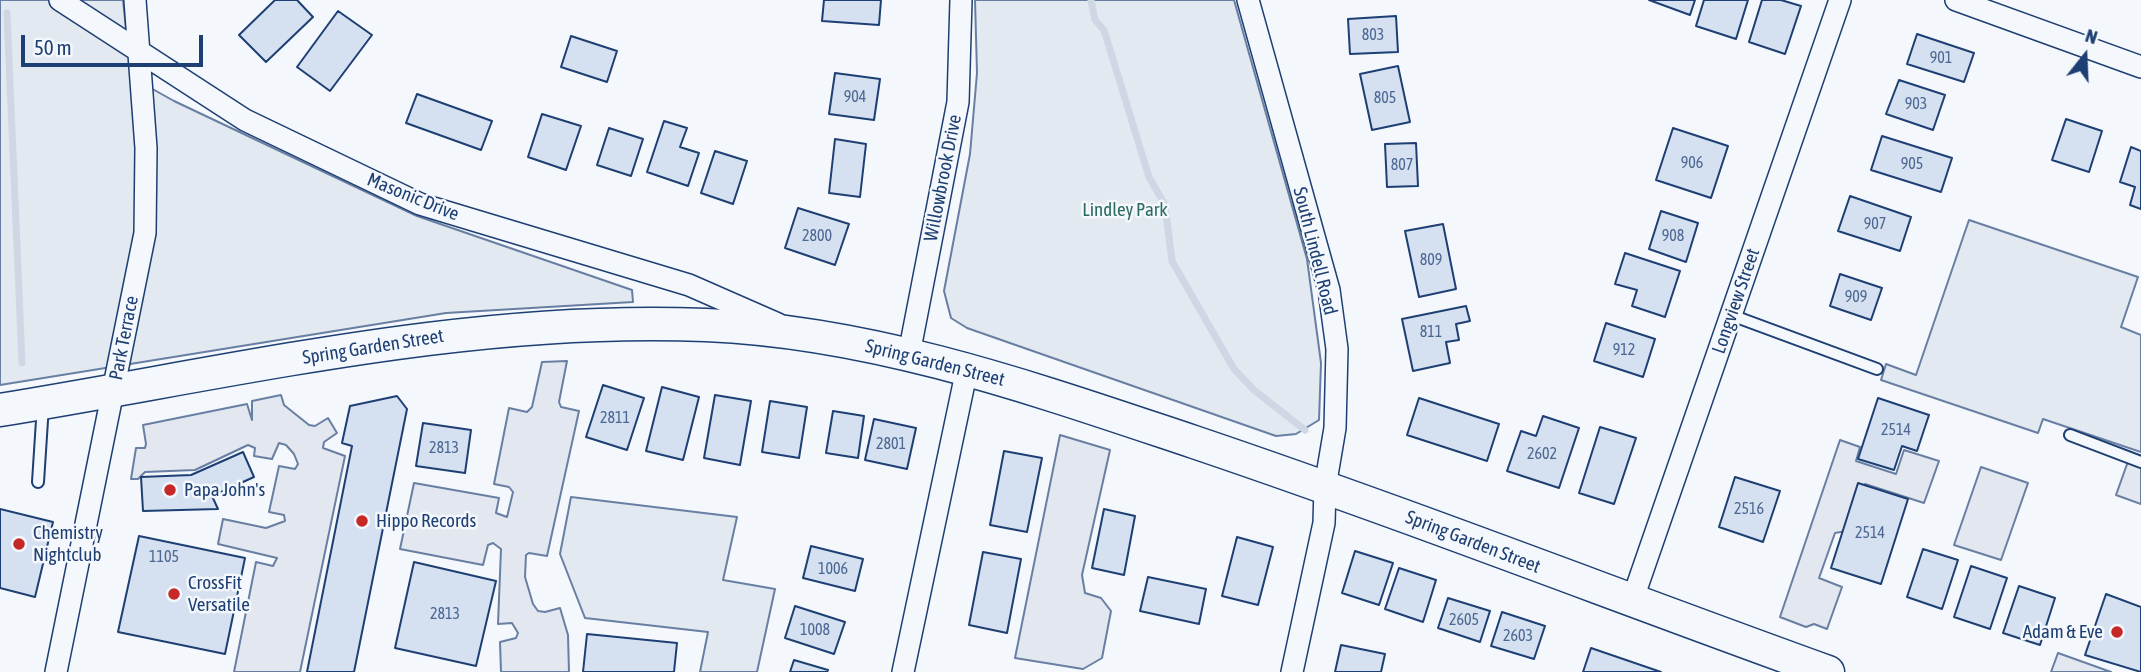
<!DOCTYPE html>
<style>
body{margin:0}
#map{position:relative;width:2141px;height:672px;overflow:hidden;background:#f4f7fb;font-family:"Asap Condensed",sans-serif}
canvas{display:block}
.north{position:absolute;left:2050px;top:21px;width:70px;height:70px;-webkit-text-stroke:5px #f4f7fb;paint-order:stroke;rotate:18deg;font-size:19px;font-weight:700;line-height:28px;text-align:center;color:#1d3f73}
.north::after{content:'';display:block;margin:auto;width:24px;height:32px;background:#1d3f73;clip-path:polygon(50% 0,100% 100%,50% 72%,0 100%)}
.scale{position:absolute;left:21px;top:35px;width:182px;height:32px;box-sizing:border-box;border:4px solid #1d3f73;border-top:0;padding-left:9px;font-size:21px;line-height:24px;white-space:nowrap;color:#1d3f73;-webkit-text-stroke:5px #f4f7fb;paint-order:stroke}
</style>
<div id="map">
<canvas width="2141" height="672"></canvas>
<div class="north">N</div>
<div class="scale">50 m</div>
</div>
<script>
const g = document.querySelector('canvas').getContext('2d');
g.lineJoin = 'round';
function fill(path, color) {
  g.fillStyle = color;
  g.fill(path, 'evenodd');
}
function trace(path, color, width, dash) {
  g.strokeStyle = color;
  g.lineWidth = width;
  g.lineCap = dash ? 'butt' : 'round';
  g.setLineDash(dash || []);
  g.stroke(path);
}
function write(font, color, halo, rows, align = 'center') {
  g.font = font + ' "Asap Condensed",sans-serif';
  g.lineWidth = 5;
  g.setLineDash([]);
  g.textBaseline = 'middle';
  g.strokeStyle = halo;
  g.fillStyle = color;
  for (const [text, x, y, turn = 0] of rows) {
    g.save();
    g.translate(x, y);
    g.rotate((+turn || 0) * Math.PI / 180);
    g.textAlign = isNaN(turn) ? turn : align;
    if (halo) g.strokeText(text, 0, 0);
    g.fillText(text, 0, 0);
    g.restore();
  }
}
const green = new Path2D(`
 M0 0H123L131 77 174 101 417 216 632 290 633 302 446 313 0 385Z
 M975 0H1234L1307 259 1321 363 1319 420 1296 434 1276 436 967 328 951 318 944 291 970 154 977 73Z
 M1969 220 2138 277 2121 327 2141 335V452L2043 419 2038 433 1881 380 1886 364 1916 375Z
 M571 497 737 517 723 580 775 589 757 672H700L708 632 585 618 560 554Z`);
const parking = new Path2D(`
 M567 361 559 402 561 407 579 411 547 556 529 553 526 555 525 577 533 604 538 611 545 612 560 608 568 635 569 672H501L500 642 516 638 518 633 512 623 498 624 501 549 493 543 488 545 483 565 400 549 414 483 499 498 496 513 507 517 513 492 509 487 494 484 509 408 527 412 532 407 542 362Z
 M281 395 284 405 309 425 315 426 328 418 337 433 324 442 323 448 345 456 300 672H234L256 562 273 566 277 558 218 544 223 519 266 528 285 521 284 515 269 512 279 466 295 469 298 464 294 454 286 445 279 443 272 459 254 456 255 448 248 445 195 470 145 472 138 479H131L136 448H145L146 444 143 425 247 404 252 420V401Z
 M1060 435 1110 450 1082 575 1085 593 1101 598 1111 611 1102 658 1083 669 1015 658Z
 M1840 440 1860 447 1856 461 1896 474 1904 450 1939 461 1924 503 1865 484 1846 531 1835 533 1819 578 1842 587 1827 629 1814 624 1806 627 1780 617Z
 M2131 453 2141 456V504L2116 495Z
 M1981 467 2028 483 2001 560 1954 545Z
 M2058 653 2111 672H2051Z`);
const stream = new Path2D(`
 M1091 0 1095 20 1104 30 1149 177 1165 205 1172 261 1234 369 1254 390 1305 430
 M7 13 22 363`);
const building = new Path2D(`
 M275 0H297L313 17 266 62 239 35Z
 M824 0H881L879 25 822 21Z
 M1649 0H1695L1690 15Z
 M1704 0H1748L1736 39 1696 26Z
 M1762 0H1781L1801 6 1785 54 1749 42Z
 M338 11 372 35 330 91 297 67Z
 M1396 16 1398 52 1350 54 1348 19Z
 M1917 34 1974 53 1964 82 1907 64Z
 M571 36 617 51 607 82 561 67Z
 M1398 66 1410 122 1372 130 1360 74Z
 M835 73 880 79 874 120 829 114Z
 M1899 80 1945 95 1933 130 1886 114Z
 M417 94 492 121 481 150 406 123Z
 M542 114 581 126 566 170 528 157Z
 M2066 119 2102 131 2089 172 2052 160Z
 M664 121 687 128 680 147 699 153 688 186 647 172Z
 M609 128 643 139 631 176 597 165Z
 M1673 128 1728 146 1711 198 1656 180Z
 M1882 136 1952 158 1941 192 1871 170Z
 M835 139 866 144 860 197 829 193Z
 M1416 143 1418 186 1387 187 1385 144Z
 M2131 147 2141 151V209L2130 205 2135 187 2120 182Z
 M715 151 747 161 733 204 701 193Z
 M1850 196 1911 217 1900 251 1838 231Z
 M798 208 849 224 835 265 785 248Z
 M1661 211 1698 223 1686 262 1649 249Z
 M1443 224 1456 289 1419 297 1405 231Z
 M1625 253 1680 271 1665 317 1632 306 1637 290 1615 284Z
 M1840 274 1882 288 1871 320 1830 306Z
 M1466 306 1470 321 1456 324 1459 340 1446 342 1450 363 1413 371 1402 319Z
 M1606 323 1655 339 1643 377 1594 361Z
 M603 385 644 398 627 450 586 437Z
 M662 387 699 397 683 460 646 451Z
 M715 395 751 401 740 465 704 458Z
 M397 396 407 409 354 672H307L352 446 342 443 350 406Z
 M1419 398 1499 424 1487 461 1407 435Z
 M1878 398 1929 415 1917 451 1902 446 1894 470 1858 459Z
 M770 401 807 407 799 458 762 452Z
 M833 411 864 416 858 458 826 453Z
 M1543 416 1579 428 1559 488 1507 471 1521 431 1536 436Z
 M874 419 916 428 907 469 865 460Z
 M423 423 471 430 465 473 416 466Z
 M1600 427 1636 438 1614 504 1579 493Z
 M1004 451 1042 458 1027 532 990 525Z
 M243 452 254 477 212 496 218 509 143 511 141 477 191 475Z
 M1735 477 1780 491 1763 542 1719 527Z
 M1858 483 1908 499 1881 584 1831 568Z
 M0 509 53 522 35 597 0 588Z
 M1104 509 1135 516 1124 575 1092 568Z
 M139 536 245 558 225 654 118 632Z
 M1237 537 1273 547 1258 605 1222 596Z
 M811 546 863 559 855 591 803 578Z
 M1923 549 1958 560 1942 609 1907 597Z
 M1355 551 1393 563 1379 605 1342 593Z
 M983 552 1021 559 1007 633 969 625Z
 M414 562 496 581 476 666 395 648Z
 M1971 566 2007 578 1990 629 1954 617Z
 M1399 568 1436 580 1423 622 1385 609Z
 M1148 577 1206 589 1199 624 1140 611Z
 M2019 586 2055 598 2040 645 2003 633Z
 M2106 594 2141 607V672L2085 655Z
 M1448 598 1490 611 1480 642 1438 628Z
 M795 606 845 622 834 654 785 638Z
 M1502 612 1545 626 1534 659 1491 646Z
 M587 634 677 643 674 672H583Z
 M1341 645 1385 654 1381 672H1335Z
 M1591 648 1661 672H1583Z
 M794 660 828 670 827 672H790Z`);
const service = new Path2D(`
 M1731 315 1877 369
 M2070 435 2141 462
 M38 482 43 405`);
const minor = new Path2D(`
 M60 0 245 120 420 204 689 285 778 324
 M1248 0 1329 290 1337 349 1335 428 1325 487 1324 523 1292 672
 M1956 0 2141 67
 M909 354 958 102 961 0
 M1632 601 1840 0
 M56 672 145 233 146 148 135 0
 M903 672 967 369`);
const secondary = new Path2D(`
 M0 410C234 372 468 315 706 325 875 332 1035 389 1194 442 1407 514 1617 596 1828 672`);
const markers = [
 [170,490,7,"#c62828"],
 [362,521,7,"#c62828"],
 [19,544,7,"#c62828"],
 [174,594,7,"#c62828"],
 [2117,632,7,"#c62828"]
];
const numberNames = [
 ["803",1373,35],
 ["901",1941,58],
 ["904",855,97],
 ["805",1385,98],
 ["903",1916,104],
 ["906",1692,163],
 ["905",1912,164],
 ["807",1402,165],
 ["907",1875,224],
 ["2800",817,236],
 ["908",1673,236],
 ["809",1431,260],
 ["909",1856,297],
 ["811",1431,332],
 ["912",1624,350],
 ["2811",615,418],
 ["2514",1896,430],
 ["2801",891,444],
 ["2813",444,448],
 ["2602",1542,454],
 ["2516",1749,509],
 ["2514",1870,533],
 ["1105",164,557],
 ["1006",833,569],
 ["2813",445,614],
 ["2605",1464,620],
 ["1008",815,630],
 ["2603",1518,636]
];
const streetNames = [
 ["Willowbrook Drive",943,178,-79],
 ["Masonic Drive",413,197,22],
 ["South Lindell Road",1315,251,76],
 ["Longview Street",1736,301,-71],
 ["Park Terrace",124,338,-79],
 ["Spring Garden Street",373,347,-9],
 ["Spring Garden Street",935,363,14],
 ["Spring Garden Street",1473,542,21]
];
const parkNames = [
 ["Lindley Park",1125,210]
];
const poiNames = [
 ["Papa John's",184,490],
 ["Hippo Records",376,521],
 ["Chemistry",33,533],
 ["Nightclub",33,555],
 ["CrossFit",188,583],
 ["Versatile",188,605],
 ["Adam & Eve",2103,632,"right"]
];
fill(green, '#e3e9f0');
trace(green, '#687fa3', 2);
fill(parking, '#e3e8f0');
trace(parking, '#687fa3', 2);
trace(stream, '#cfd7e4', 7);
fill(building, '#d5e0f0');
trace(building, '#1d3f73', 2);
trace(service, '#1d3f73', 14);
trace(minor, '#1d3f73', 24);
trace(secondary, '#1d3f73', 35);
trace(service, '#f4f7fb', 10);
trace(minor, '#f4f7fb', 21);
trace(secondary, '#f4f7fb', 32);
for (const [x, y, r, color] of markers) {
  const dot = new Path2D();
  dot.arc(x, y, r, 0, 2 * Math.PI);
  g.fillStyle = color;
  g.fill(dot);
  trace(dot, '#f4f7fb', 2.5);
}
write('16px', '#4b6792', null, numberNames);
write('19px', '#1d3f73', '#f4f7fb', streetNames);
write('19px', '#2c6c60', '#f4f7fb', parkNames);
write('19px', '#1d3f73', '#f4f7fb', poiNames, 'left');
</script>
